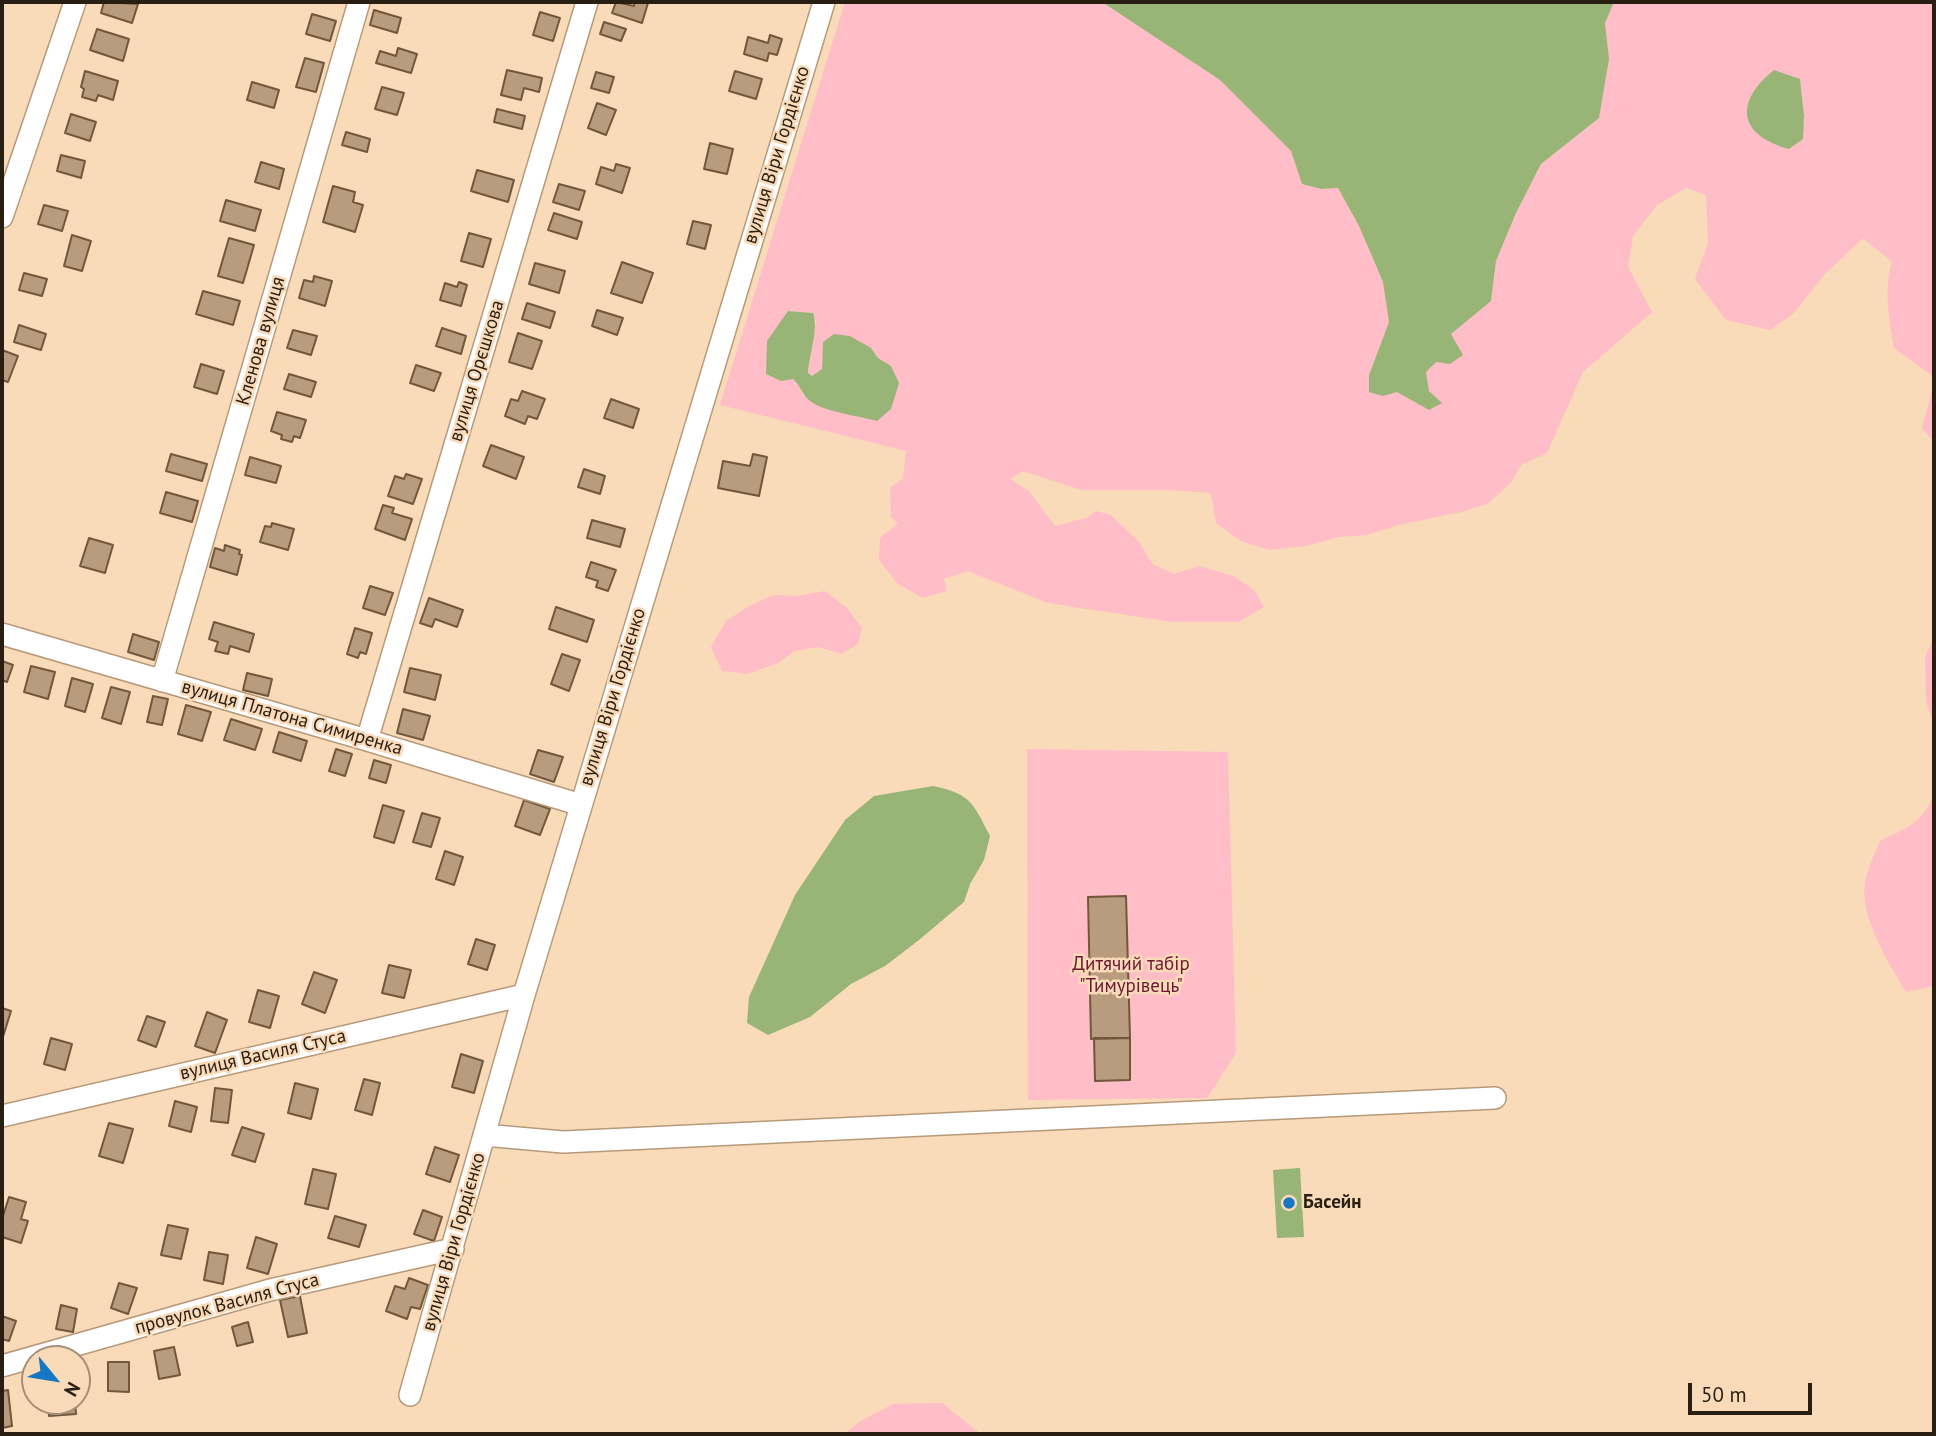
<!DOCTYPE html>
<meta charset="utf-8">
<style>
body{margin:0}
#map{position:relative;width:1936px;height:1436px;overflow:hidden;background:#f9dab9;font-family:"PT Sans",sans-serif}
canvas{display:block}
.frame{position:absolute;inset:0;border:4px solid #291e12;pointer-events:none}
.north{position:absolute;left:21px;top:1345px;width:70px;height:70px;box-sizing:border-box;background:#f9dab9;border:2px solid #a68f76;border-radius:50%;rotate:120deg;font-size:19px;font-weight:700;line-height:28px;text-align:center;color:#291e12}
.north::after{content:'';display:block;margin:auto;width:24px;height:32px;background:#1576c2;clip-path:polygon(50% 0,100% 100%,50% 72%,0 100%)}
.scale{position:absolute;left:1688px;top:1383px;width:124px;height:32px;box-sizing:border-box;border:4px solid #291e12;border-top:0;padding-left:9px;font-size:21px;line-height:24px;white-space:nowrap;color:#291e12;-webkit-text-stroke:5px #f9dab9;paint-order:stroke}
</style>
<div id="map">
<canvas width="1936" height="1436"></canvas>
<div class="frame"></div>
<div class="north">N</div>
<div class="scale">50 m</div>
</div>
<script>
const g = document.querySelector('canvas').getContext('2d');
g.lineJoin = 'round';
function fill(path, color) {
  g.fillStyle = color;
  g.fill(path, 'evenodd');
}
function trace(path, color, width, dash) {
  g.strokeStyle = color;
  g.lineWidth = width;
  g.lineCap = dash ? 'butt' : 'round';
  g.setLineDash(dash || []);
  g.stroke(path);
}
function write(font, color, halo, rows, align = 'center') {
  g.font = font + ' "PT Sans",sans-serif';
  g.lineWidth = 5;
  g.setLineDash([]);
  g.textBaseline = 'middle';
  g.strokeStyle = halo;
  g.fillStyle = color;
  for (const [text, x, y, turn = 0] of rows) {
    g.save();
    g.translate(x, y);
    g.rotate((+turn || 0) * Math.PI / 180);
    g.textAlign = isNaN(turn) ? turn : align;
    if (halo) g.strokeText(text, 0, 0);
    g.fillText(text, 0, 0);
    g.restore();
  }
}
const green = new Path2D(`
 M845 2H1102L1220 80 1291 151 1302 184 1321 189 1338 188 1359 226 1383 282 1389 322 1369 375 1429 410V391L1426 372 1436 361 1451 334 1491 300 1496 261 1516 213 1541 164 1599 118 1609 59 1605 23 1614 2H1934V377L1894 348C1890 322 1883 288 1892 262L1863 238 1825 274 1793 314 1770 330 1726 320 1695 279 1708 243 1706 195 1686 188 1657 205 1633 236 1628 267 1652 312 1583 372 1547 453 1521 465 1511 483 1487 504 1461 512 1398 525 1367 535 1339 537 1306 546 1269 550 1241 541 1216 523 1211 493 1172 490H1082L1023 471 1010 479 1029 491 1055 526 1086 518 1096 511 1111 515 1140 543 1152 564 1174 574 1199 566 1234 576 1255 591 1264 607 1239 622H1172L1048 603 968 571 944 579 947 591 923 598 898 584 879 560 880 538 898 523 891 517 890 488 903 478 906 451 720 405ZM1800 79 1804 116 1802 139 1789 149ZM789 311 813 313 816 322 808 373 812 376 822 369 821 357 871 348 878 358 891 366 803 396 800 386 793 379Z
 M1934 383V442L1922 428Z
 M825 591 847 608 862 628 858 644 842 654 818 647 795 651 778 663 748 674 722 671 711 647 726 621 751 605 774 595 796 596Z
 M1934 638V725L1926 702 1925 657Z
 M1027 749 1228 752 1236 1053 1207 1098 1028 1100Z
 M1934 794V986L1906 992C1889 964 1859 916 1865 882 1868 868 1875 854 1880 841 1907 828 1923 823 1934 794Z
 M942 1403 981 1434H844L859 1422 893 1404Z`);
const water = new Path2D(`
 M1102 2H1614L1605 23 1609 59 1599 118 1541 164 1516 213 1496 261 1491 301 1451 334 1463 355 1450 364 1436 362 1426 372 1429 391 1442 403 1429 410 1397 392 1383 396 1369 392V375L1389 322 1383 282 1359 226 1338 188 1321 189 1302 184 1291 151 1220 80Z
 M1774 70 1800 79 1804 116 1803 139 1789 149C1738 135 1734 102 1774 70Z
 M788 311 813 313C819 329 809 355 808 373L812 376 822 369 823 342 834 334 850 336 871 348 878 358 891 366 899 383 891 409 877 421C859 416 824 412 810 401 802 395 801 386 793 379L781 381 766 374 767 341Z
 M933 786C971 794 973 803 990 836L984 860 970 884 964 902 919 940 885 966 851 984 810 1017 768 1035 747 1023 749 997 795 895 845 820 874 796Z
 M1300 1168 1304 1237 1277 1238 1273 1170Z`);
const building = new Path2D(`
 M104 2 138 4 132 23 101 13Z
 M616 2 634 6 635 2 648 3 642 23 612 13Z
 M374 10 401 18 397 33 370 25Z
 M540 12 560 18 553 41 533 35Z
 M312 14 336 21 330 41 306 34Z
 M604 22 626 29 621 41 600 34Z
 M97 29 129 39 123 61 90 50Z
 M770 35 782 39 777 55 769 53 767 61 744 54 748 37 768 43Z
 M398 48 417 54 411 73 376 63 380 51 396 56Z
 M305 58 324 63 316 92 296 87Z
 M507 70 542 78 539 92 524 88 521 100 501 95Z
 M85 71 118 81 113 100 98 95 96 101 82 97 84 89 81 87Z
 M735 71 762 79 756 99 729 91Z
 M596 72 614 77 609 93 591 88Z
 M252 82 279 90 274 108 247 100Z
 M382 87 404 93 397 115 375 109Z
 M597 103 616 110 606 135 588 128Z
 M497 109 525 116 522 129 494 122Z
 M71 114 96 122 90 141 65 133Z
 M346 132 370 139 367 152 342 145Z
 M710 143 733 149 727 174 704 169Z
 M61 155 85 161 81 178 57 171Z
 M261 162 284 169 279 189 255 182Z
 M616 164 630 168 622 193 596 184 601 167 614 171Z
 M477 170 514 180 508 202 471 191Z
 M559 184 585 191 579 210 553 202Z
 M333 186 355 192 353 202 363 205 355 232 323 222Z
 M226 200 261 210 255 231 220 221Z
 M44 205 68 211 62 231 38 224Z
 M554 213 582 222 577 239 548 230Z
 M693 221 711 225 705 249 687 244Z
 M469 233 491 239 483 267 461 261Z
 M72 235 91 241 82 271 64 266Z
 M229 238 254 245 243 283 218 276Z
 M622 262 653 273 642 303 611 293Z
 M535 263 565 271 559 293 529 284Z
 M24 273 47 279 42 296 19 290Z
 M314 276 332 281 325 306 299 298 304 280 313 282Z
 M459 282 467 285 461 306 440 300 445 283 457 287Z
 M203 291 240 301 233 325 196 314Z
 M527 303 555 312 550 328 522 319Z
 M597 310 623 318 617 335 592 326Z
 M19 325 46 334 41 350 14 342Z
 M442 328 466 336 461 354 436 346Z
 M293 330 317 336 311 355 287 348Z
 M518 333 542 341 532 369 509 362Z
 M2 350 18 356 8 382 2 380Z
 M201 364 224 371 217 394 194 387Z
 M416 365 441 373 434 391 410 383Z
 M289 374 316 382 311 397 284 389Z
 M522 391 545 399 537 419 528 416 525 424 505 416 511 399 518 401Z
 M611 399 639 409 633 428 604 418Z
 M277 412 306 420 300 438 294 436 292 442 281 439 282 435 271 431Z
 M491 445 524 457 516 479 483 466Z
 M171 454 207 464 202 481 166 471Z
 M753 454 767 457 759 496 718 488 723 461 750 466Z
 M250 457 281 466 276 483 245 475Z
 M584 469 605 476 600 494 578 487Z
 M406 474 422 479 413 504 388 496 395 476 404 479Z
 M166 492 198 501 192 522 160 513Z
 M383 505 394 508 392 513 412 519 405 540 375 529Z
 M592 520 625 529 620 547 587 538Z
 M272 523 294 529 288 550 260 542 265 526 271 527Z
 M89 538 113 545 105 573 80 566Z
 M225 545 240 550 239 554 242 555 237 575 210 567 215 548 224 551Z
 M591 562 616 570 608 591 596 587 598 581 586 577Z
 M370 586 393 593 385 615 363 608Z
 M429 598 463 610 457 627 435 619 432 627 420 623Z
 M556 607 594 620 587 642 549 629Z
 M214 622 254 634 249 652 230 646 228 654 215 651 218 642 209 639Z
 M355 628 372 633 366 654 360 652 358 658 347 654Z
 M133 634 159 642 154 660 128 652Z
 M562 654 580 660 569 691 551 684Z
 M2 661 13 665 7 682 2 680Z
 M31 666 55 672 48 699 24 692Z
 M410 668 441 675 435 700 404 692Z
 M247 673 272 679 268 696 243 690Z
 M72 678 93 684 85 712 65 706Z
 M111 687 130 692 121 724 102 718Z
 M153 696 168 699 162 725 147 722Z
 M186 705 211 712 202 741 178 734Z
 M403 709 430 716 423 740 397 733Z
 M231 719 262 729 255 750 224 740Z
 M279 732 307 741 301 761 273 752Z
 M336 749 352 754 345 776 329 771Z
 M538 750 563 757 554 782 530 774Z
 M374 760 391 765 386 783 369 778Z
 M524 800 550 809 540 835 515 826Z
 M383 805 404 811 394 843 374 837Z
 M422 813 440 818 431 847 413 842Z
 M445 851 463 857 454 885 436 879Z
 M1126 896 1130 1038 1091 1039 1088 897Z
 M476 939 495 945 487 970 468 964Z
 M389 965 411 970 404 998 382 993Z
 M314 972 337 980 325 1013 302 1004Z
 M258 990 279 996 270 1028 249 1022Z
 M2 1008 11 1011 2 1040Z
 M207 1012 227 1020 215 1053 195 1046Z
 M147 1016 165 1022 156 1047 138 1040Z
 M51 1038 72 1044 65 1070 44 1064Z
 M1094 1038H1130V1080L1095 1081Z
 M461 1054 483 1061 474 1093 452 1087Z
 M364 1079 380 1083 372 1115 355 1110Z
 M295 1083 318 1089 311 1119 288 1113Z
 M215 1088 232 1090 228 1123 211 1121Z
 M175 1101 197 1107 191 1132 169 1126Z
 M109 1123 133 1129 123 1163 99 1156Z
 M242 1127 264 1134 255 1162 232 1155Z
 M435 1147 459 1155 450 1182 426 1174Z
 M313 1169 336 1174 328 1209 305 1204Z
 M9 1197 26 1202 21 1219 28 1221 21 1243 2 1237V1219Z
 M423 1210 442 1217 434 1241 414 1234Z
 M335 1216 366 1225 359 1247 328 1238Z
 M168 1225 188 1229 181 1259 161 1255Z
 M256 1237 277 1244 268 1274 247 1268Z
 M209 1252 228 1255 223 1284 204 1280Z
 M409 1278 428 1285 420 1309 411 1307 407 1319 386 1311 395 1286 405 1289Z
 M119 1283 137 1288 128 1314 111 1308Z
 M300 1296 307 1333 288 1337 280 1300Z
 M61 1305 77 1309 73 1332 56 1329Z
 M2 1316 16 1321 9 1341 2 1339Z
 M248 1322 253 1342 237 1346 232 1327Z
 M174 1347 180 1375 159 1379 154 1351Z
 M108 1362H129V1392L108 1391Z
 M8 1390 12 1426 2 1428V1391Z
 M48 1401H75L76 1414 49 1416Z`);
const minor = new Path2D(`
 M2 217 75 2
 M2 634 367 740 581 805
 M162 681 359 2
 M367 740 587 2
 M2 1116 524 995
 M484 1135 563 1142 1495 1098
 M2 1366 270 1290 453 1249
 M410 1395 524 995 824 2`);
const markers = [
 [1289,1203,7,"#1576c2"]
];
const streetNames = [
 ["вулиця Віри Гордієнко",777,155,-73],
 ["Кленова вулиця",261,341,-74],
 ["вулиця Орєшкова",477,371,-73],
 ["вулиця Віри Гордієнко",613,697,-73],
 ["вулиця Платона Симиренка",292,718,16],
 ["вулиця Василя Стуса",263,1055,-13],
 ["вулиця Віри Гордієнко",454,1242,-74],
 ["провулок Василя Стуса",227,1304,-15]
];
const parkNames = [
 ["Дитячий табір",1131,965],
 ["\"Тимурівець\"",1131,987]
];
const poiNames = [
 ["Басейн",1303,1203]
];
fill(green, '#ffbdc7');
fill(water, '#98b477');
fill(building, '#b99c7d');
trace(building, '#72573a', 2);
trace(minor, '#b79a7a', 24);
trace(minor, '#fff', 21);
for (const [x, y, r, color] of markers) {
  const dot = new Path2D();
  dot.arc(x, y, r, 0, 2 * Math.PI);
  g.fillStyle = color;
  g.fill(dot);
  trace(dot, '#f9dab9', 2.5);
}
write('19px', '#291e12', '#f9dab9', streetNames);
write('19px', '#6d1730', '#f9dab9', parkNames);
write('bold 19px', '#291e12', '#f9dab9', poiNames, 'left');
</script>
